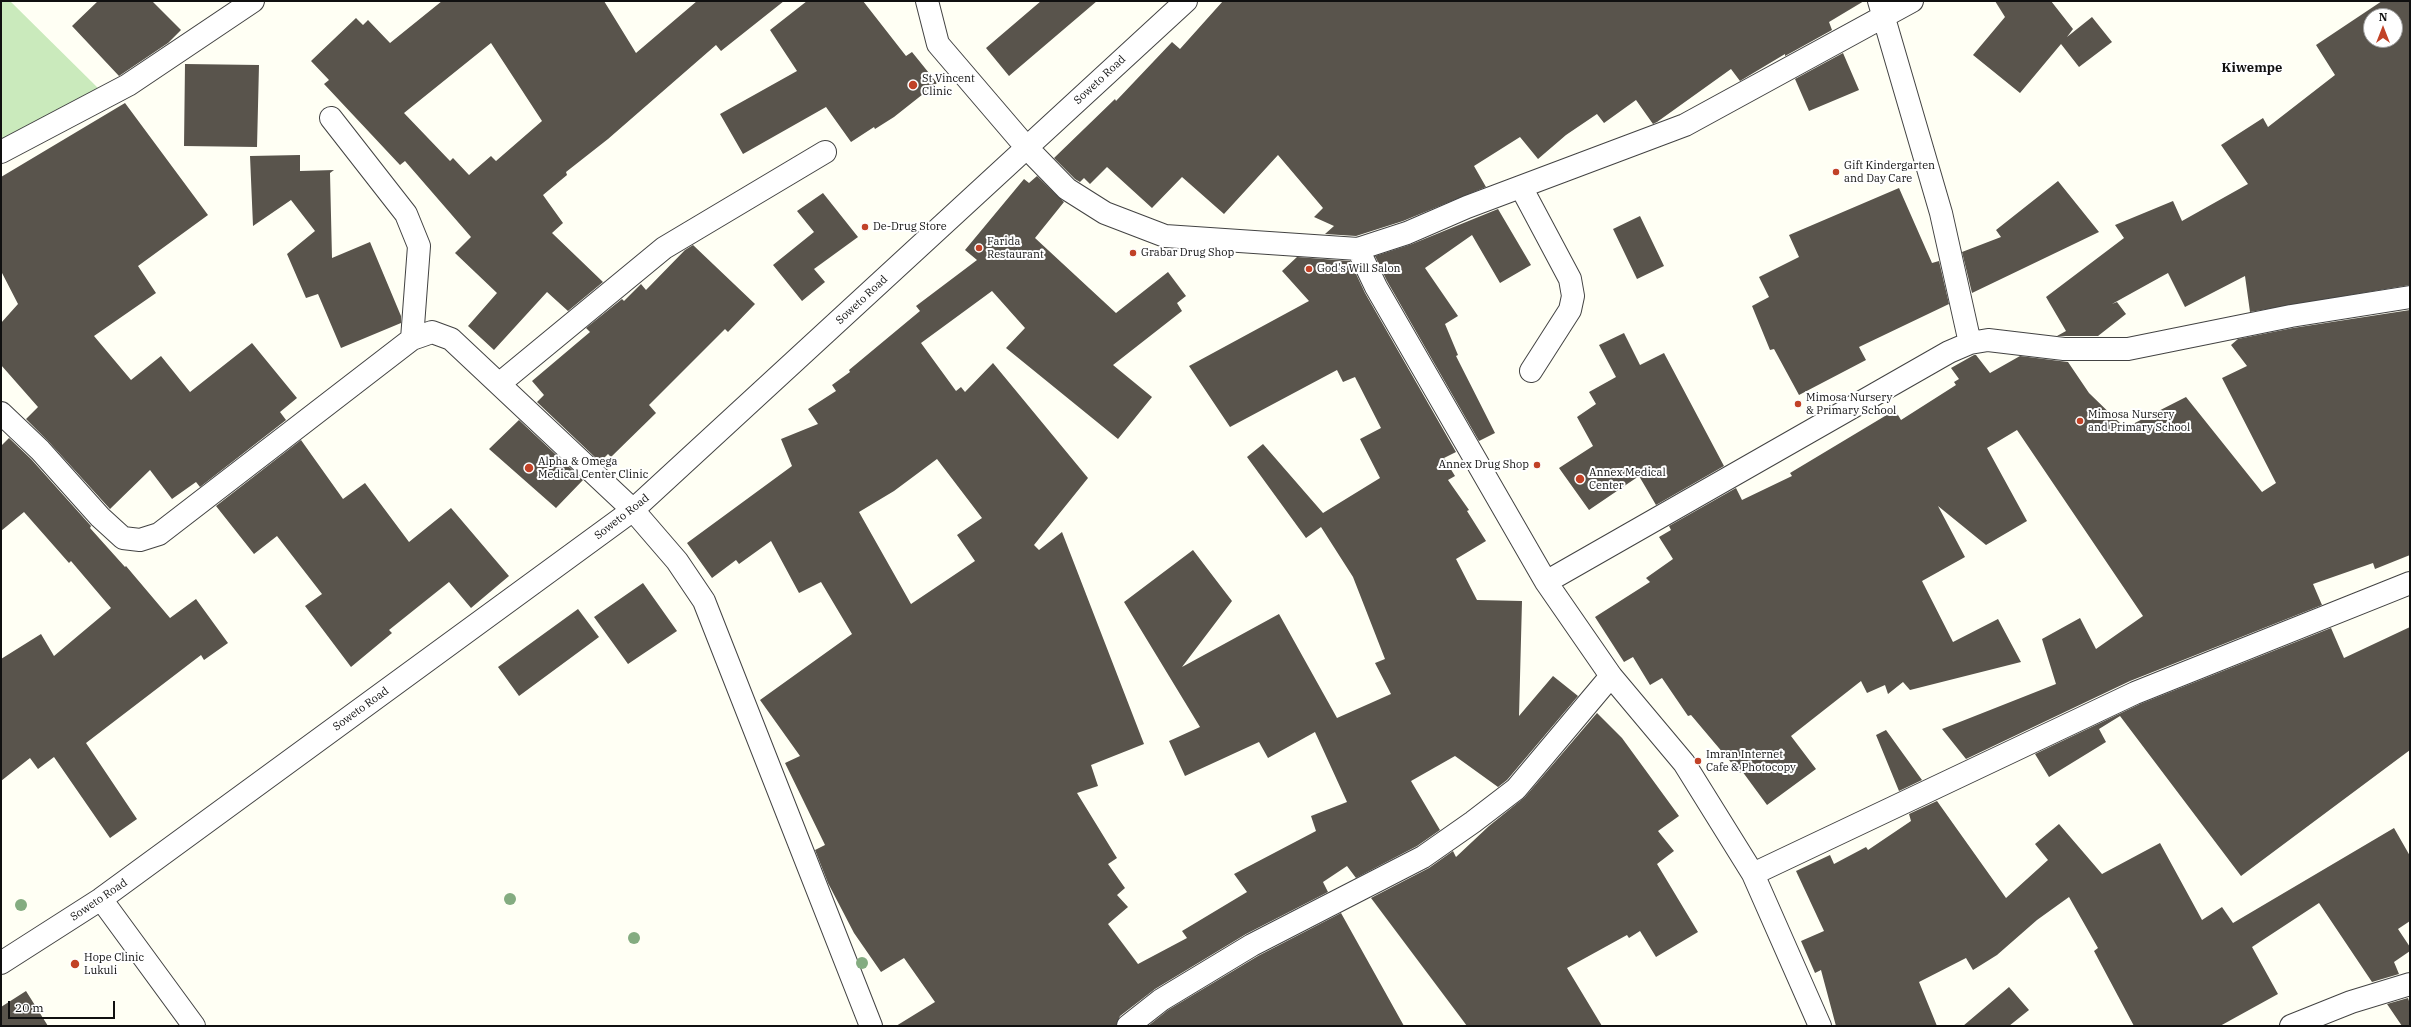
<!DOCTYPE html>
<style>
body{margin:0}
#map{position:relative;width:2411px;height:1027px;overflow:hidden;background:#fffff4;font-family:"IBM Plex Serif",serif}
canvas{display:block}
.frame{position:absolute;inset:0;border:2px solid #101010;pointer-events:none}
.north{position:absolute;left:2363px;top:8px;width:40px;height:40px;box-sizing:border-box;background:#fff;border:1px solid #9f9f9f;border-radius:50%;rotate:0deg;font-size:11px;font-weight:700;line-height:16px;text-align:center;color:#101010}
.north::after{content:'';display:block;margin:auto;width:14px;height:18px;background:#c14227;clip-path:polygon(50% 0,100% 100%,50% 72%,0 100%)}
.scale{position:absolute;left:8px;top:1001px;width:107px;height:18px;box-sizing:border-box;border:2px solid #101010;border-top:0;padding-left:5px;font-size:12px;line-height:14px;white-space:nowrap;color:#101010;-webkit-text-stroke:3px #fff;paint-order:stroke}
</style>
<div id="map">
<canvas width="2411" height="1027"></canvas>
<div class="frame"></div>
<div class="north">N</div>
<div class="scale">20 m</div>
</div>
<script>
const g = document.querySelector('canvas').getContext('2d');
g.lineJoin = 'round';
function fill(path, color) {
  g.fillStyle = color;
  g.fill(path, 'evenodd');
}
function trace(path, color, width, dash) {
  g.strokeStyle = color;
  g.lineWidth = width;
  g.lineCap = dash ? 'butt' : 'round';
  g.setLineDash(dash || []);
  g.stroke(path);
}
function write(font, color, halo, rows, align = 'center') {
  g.font = font + ' "IBM Plex Serif",serif';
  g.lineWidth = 4;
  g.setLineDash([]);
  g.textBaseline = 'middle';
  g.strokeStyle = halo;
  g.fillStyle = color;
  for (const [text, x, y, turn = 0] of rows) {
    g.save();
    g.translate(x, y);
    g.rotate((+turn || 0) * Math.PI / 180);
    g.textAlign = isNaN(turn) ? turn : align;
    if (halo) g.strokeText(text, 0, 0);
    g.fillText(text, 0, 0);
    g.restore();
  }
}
const green = new Path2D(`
 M1 1H10L100 90 1 144Z`);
const building = new Path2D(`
 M98 1H152L181 30 168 43 119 76 72 26Z
 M442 1H604L636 53 697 1H784L721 51 716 45 608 139 566 172 567 175 543 195 563 223 552 233 603 282 568 311 547 292 494 350 468 326 497 293 455 253 471 237 405 161 400 165 324 84 329 80 311 61 356 18 363 25 368 20 390 43ZM491 43 542 121 496 161 491 156 469 175 453 158 450 161 404 113Z
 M807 1H863L906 56 912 52 937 83 894 117 875 129 874 127 851 142 826 107 743 154 720 114 797 71 770 30Z
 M1041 1H1097L1009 76 986 48Z
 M1223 1H1864L1829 22 1832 30 1785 56V54L1740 81 1731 69 1657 122 1653 124 1636 100 1604 123 1597 114 1566 135 1538 159 1520 137 1474 166 1486 187 1403 221 1356 236 1325 234 1334 226 1314 217 1323 208 1278 155 1224 214 1182 177 1152 208 1107 167 1090 184 1084 178 1080 182 1075 179 1054 158 1115 99 1116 101 1172 42 1180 49Z
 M1995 1H2051L2073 29 2067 37 2092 17 2112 42 2079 67 2061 44 2020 93 1973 55 2005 17Z
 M2382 1H2410V285L2250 312 2245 276 2185 307 2168 273 2112 304 2117 302 2126 314 2098 336H2057L2066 331 2046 297 2124 238 2115 225 2173 201 2182 221 2248 184 2221 145 2263 118 2268 127 2335 75 2316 45ZM2371 16H2395V40H2371Z
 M1843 53 1859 90 1809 111 1795 79Z
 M185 64 259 65 257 147 184 146Z
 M125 103 208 215 138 266 156 293 94 336 131 380 161 356 190 392 252 343 297 398 280 412 286 420 200 487 196 482 172 499 150 470 110 509 49 442 26 419 38 407 1 365V323L18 304 1 271V177Z
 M300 155V171L334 170 330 173 332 258 370 242 401 316V323L341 348 318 294 306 298 287 254 315 231 291 200 253 226 250 156Z
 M1037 176 1064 202 1035 238 1116 313 1168 272 1186 296 1177 303 1182 311 1113 365 1152 397 1118 439 1006 348 1025 328 992 291 921 343 956 391 961 387 965 392 993 363 1088 478 1034 545 1039 550 1062 532 1144 744 1091 765 1098 786 1077 793 1117 858 1108 864 1125 888 1117 895 1128 907 1108 924 1138 964 1187 938 1182 931 1247 892 1234 874 1316 831 1311 816 1347 802 1315 732 1268 758 1259 742 1185 776 1169 741 1200 727 1124 602 1193 550 1232 601 1182 667 1279 614 1337 718 1391 694 1375 663 1385 659 1353 577 1321 527 1306 538 1247 457 1263 444 1323 513 1380 478 1360 439 1381 428 1355 377 1343 382 1337 370 1230 427 1189 366 1309 301 1282 271 1297 257 1350 261 1365 293 1456 452 1444 458 1455 476 1448 480 1469 510 1467 511 1486 541 1456 559 1477 600 1522 601 1519 716 1553 676 1578 696 1507 780 1498 787 1455 756 1411 781 1440 830 1417 846 1356 878 1347 866 1323 882 1328 892 1246 934 1155 989 1120 1016 1116 1026H896L935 1002 904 958 881 972 854 933 828 883 815 850 825 845 785 763 800 756 760 700 852 634 821 582 799 593 771 541 739 564 736 560 712 578 687 543 792 466 781 439 818 424 808 409 836 391 832 385 850 372 849 370 920 311 916 306 977 260 965 250 1024 179 1029 183ZM937 459 982 518 957 535 975 561 911 604 859 512 894 491Z
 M2058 181 2099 232 1972 293 1962 252 2001 237 1996 230Z
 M1899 188 1932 263 1939 261 1949 304 1859 347 1866 360 1799 395 1774 349 1770 350 1752 306 1769 297 1759 277 1799 257 1789 235Z
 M823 193 858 237 814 269 825 282 802 301 773 265 814 232 797 211Z
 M1498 209 1531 265 1500 283 1472 235 1425 268 1458 316 1445 324 1458 355 1456 356 1495 433 1479 441 1387 281 1375 256 1412 244Z
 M1640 216 1664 266 1637 279 1613 229Z
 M693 245 755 304 728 332 725 329 649 405 656 413 611 457 608 454 600 462 537 402 544 395 532 381 590 332 586 328 622 299 624 301 641 284 646 290 685 250Z
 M2410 310V555L2375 569 2373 563 2313 584 2322 605 2130 681 1966 759 1942 729 2056 684 2042 639 2080 618 2096 649 2143 616 2017 430 1987 448 2027 521 1986 545 1938 506 1965 557 1922 581 1953 642 1998 619 2021 662 1910 690 1903 682 1888 694 1885 685 1867 693 1861 681 1791 736 1816 769 1767 805 1742 771 1740 773 1691 715 1688 716 1662 678 1650 685 1633 657 1624 662 1595 617 1650 582 1646 578 1673 559 1659 537 1671 530 1669 526 1736 488 1742 500 1792 476 1790 473 1895 410 1901 420 1956 385 1954 382 1959 379 1951 368 1974 355H1976L1990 373 2020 356 2068 362 2089 393 2125 428 2186 397 2262 492 2276 483 2222 378 2247 366 2231 345 2238 339 2293 328Z
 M1624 333 1640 365 1664 353 1724 466 1656 505 1639 476 1589 510 1559 468 1593 446 1577 417 1596 404 1589 392 1616 377 1599 345Z
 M519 420 583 480 556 508 489 449Z
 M9 438 31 459 91 526 90 528 125 567 126 566 170 618 196 599 228 643 204 660 201 655 86 743 137 819 110 838 54 757 38 769 30 758 1 781V659L41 634 54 656 111 608 71 561 69 563 24 512 1 531V446Z
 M301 440 343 499 365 483 409 542 451 508 509 576 471 608 449 582 389 630 392 633 351 667 305 606 322 594 277 536 254 554 216 506Z
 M643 583 677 631 628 664 594 617Z
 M578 609 599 637 519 696 498 667Z
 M2410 627V750L2241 876 2120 716 2099 729 2106 742 2049 777 2035 754 2140 704 2331 628 2344 658Z
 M1597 713 1622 738 1679 816 1658 831 1674 851 1657 864 1698 932 1656 957 1640 931 1629 938 1627 935 1567 968 1602 1026H1467L1371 898 1429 868 1453 851 1456 857 1489 826 1525 797Z
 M1886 730 1922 780 1899 791 1876 735Z
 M1937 801 2006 898 2048 860 2035 844 2059 824 2102 874 2160 843 2202 920 2222 907 2233 923 2394 828 2410 856V921L2398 929 2410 947V951L2394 962 2399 974 2372 982 2319 903 2252 947 2278 994 2220 1026H2134L2094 951 2098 948 2069 897 2037 920 1997 955 1973 970 1966 958 1919 982 1937 1026H1836L1821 970 1815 973 1801 941 1824 931 1796 871 1830 855 1834 864 1866 847 1868 850 1911 821 1909 814Z
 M1341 913 1404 1026H1148L1168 1010 1258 956Z
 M2009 987 2029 1010 2009 1026H1963Z
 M26 991 48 1026H1V1007Z
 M2408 998 2410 1004V1026H2402L2387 1004Z`);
const minor = new Path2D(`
 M927 1 938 44 1027 148 1067 189 1105 213 1165 236 1358 249 1376 287 1546 582 1611 676 1684 763 1753 874 1820 1026
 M1879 1 1941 213 1970 343
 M331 118 406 214 419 246 412 339
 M1 152 128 85 253 1
 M1521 187 1570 279 1573 296 1570 310 1531 371
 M1358 249 1407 233 1467 207 1685 125 1912 1
 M499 384 664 248 825 152
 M1 413 40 450 100 517 123 538 140 540 159 534 412 339 432 332 451 339 633 510 677 561 704 601 871 1026
 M1546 582 1949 352 1970 343 1988 340 2064 349H2128L2291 316 2410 297
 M1753 874 2135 693 2410 583
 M101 899 194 1026
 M1 963 101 899 633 510 1186 1
 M1128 1026 1161 1000 1252 945 1423 857 1473 822 1516 789 1611 676
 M2291 1026 2351 1002 2410 984`);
const trees = [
 [510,899],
 [21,905],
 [634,938],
 [862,963]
];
const markers = [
 [913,85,5,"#c14227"],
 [1836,172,4,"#c14227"],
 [865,227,4,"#c14227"],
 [979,248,4,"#c14227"],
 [1133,253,4,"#c14227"],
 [1309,269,4,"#c14227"],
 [1798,404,4,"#c14227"],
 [2080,421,4,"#c14227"],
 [1537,465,4,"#c14227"],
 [529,468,5,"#c14227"],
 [1580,479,5,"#c14227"],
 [1698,761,4,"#c14227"],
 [75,964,5,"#c14227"]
];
const poiNames = [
 ["St Vincent",922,79],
 ["Clinic",922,92],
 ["Gift Kindergarten",1844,166],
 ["and Day Care",1844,179],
 ["De-Drug Store",873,227],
 ["Farida",987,242],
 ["Restaurant",987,255],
 ["Grabar Drug Shop",1141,253],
 ["God's Will Salon",1317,269],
 ["Mimosa Nursery",1806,398],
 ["& Primary School",1806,411],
 ["Mimosa Nursery",2088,415],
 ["and Primary School",2088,428],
 ["Alpha & Omega",538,462],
 ["Medical Center Clinic",538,475],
 ["Annex Drug Shop",1529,465,"right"],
 ["Annex Medical",1589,473],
 ["Center",1589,486],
 ["Imran Internet",1706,755],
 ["Cafe & Photocopy",1706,768],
 ["Hope Clinic",84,958],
 ["Lukuli",84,971]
];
const streetNames = [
 ["Soweto Road",1100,80,-43],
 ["Soweto Road",862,300,-43],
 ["Soweto Road",622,517,-38],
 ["Soweto Road",361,709,-36],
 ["Soweto Road",99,900,-34]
];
const quarterNames = [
 ["Kiwempe",2252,68]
];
fill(green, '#caeabc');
fill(building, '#59544c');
trace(minor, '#434343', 24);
trace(minor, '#fff', 22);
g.fillStyle = '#84ac80';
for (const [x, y] of trees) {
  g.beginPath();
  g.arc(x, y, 6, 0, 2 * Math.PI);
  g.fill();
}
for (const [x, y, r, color] of markers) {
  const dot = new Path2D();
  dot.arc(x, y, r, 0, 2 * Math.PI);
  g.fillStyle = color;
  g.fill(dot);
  trace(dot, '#fff', 1.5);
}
write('11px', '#101010', '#fff', poiNames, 'left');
write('11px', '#101010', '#fff', streetNames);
write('bold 13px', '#101010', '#fff', quarterNames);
</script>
